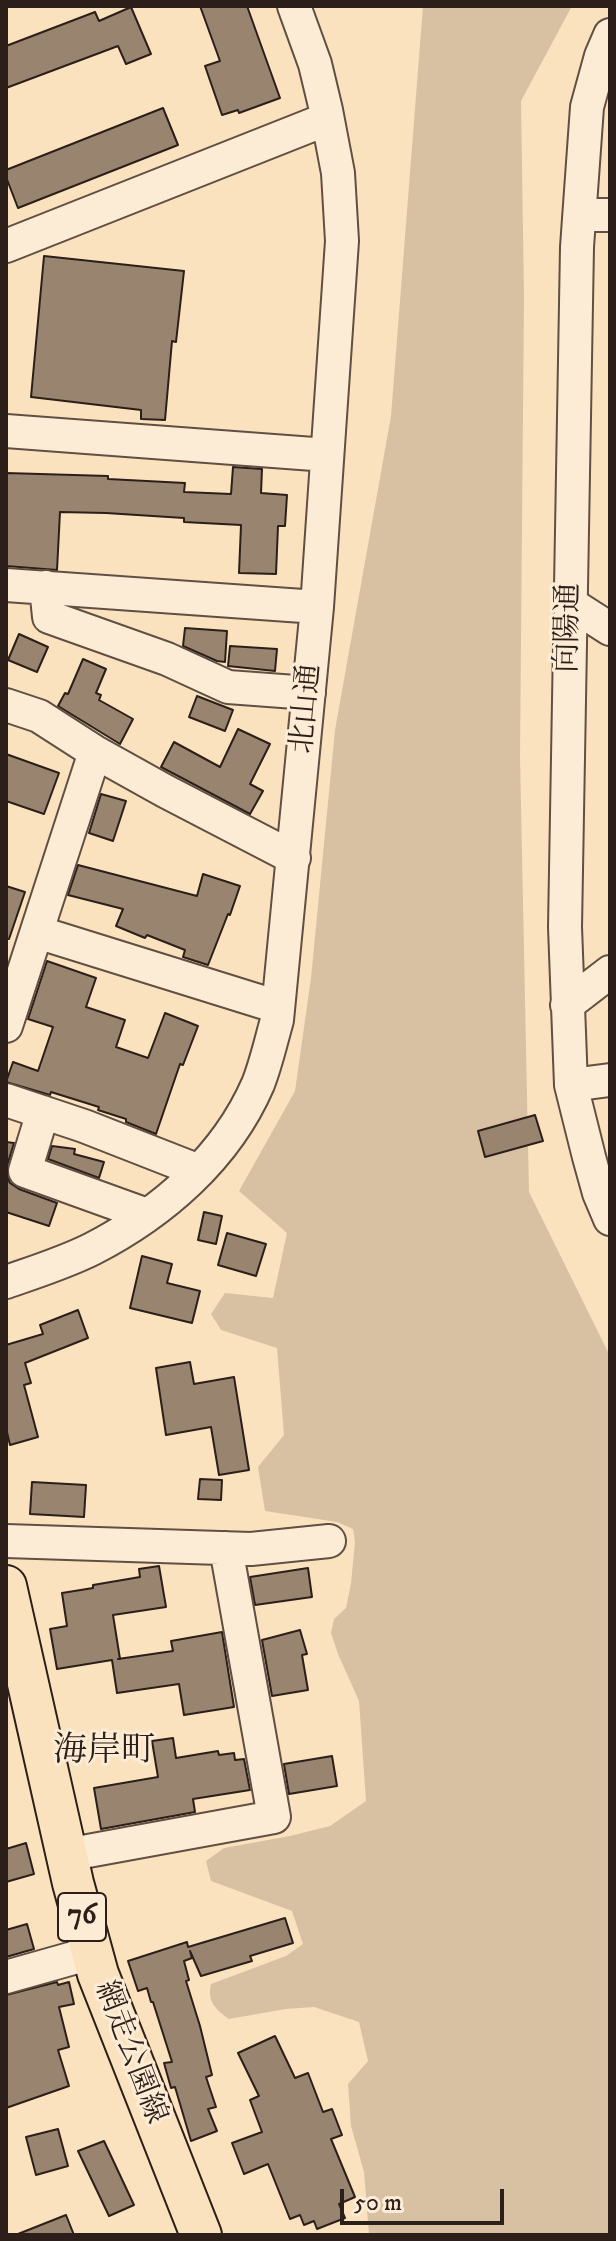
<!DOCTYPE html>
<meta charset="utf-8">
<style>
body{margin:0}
#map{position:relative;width:616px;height:2241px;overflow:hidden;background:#fbe2bf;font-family:"IM FELL DW Pica",serif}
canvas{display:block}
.frame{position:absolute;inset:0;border:8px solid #2c1e18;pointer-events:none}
.scale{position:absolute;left:340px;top:2189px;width:164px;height:36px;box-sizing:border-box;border:4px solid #2c1e18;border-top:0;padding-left:10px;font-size:24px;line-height:28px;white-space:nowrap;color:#2c1e18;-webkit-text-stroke:6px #fcecd5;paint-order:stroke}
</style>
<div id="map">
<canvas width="616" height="2241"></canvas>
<div class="frame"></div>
<div class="scale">50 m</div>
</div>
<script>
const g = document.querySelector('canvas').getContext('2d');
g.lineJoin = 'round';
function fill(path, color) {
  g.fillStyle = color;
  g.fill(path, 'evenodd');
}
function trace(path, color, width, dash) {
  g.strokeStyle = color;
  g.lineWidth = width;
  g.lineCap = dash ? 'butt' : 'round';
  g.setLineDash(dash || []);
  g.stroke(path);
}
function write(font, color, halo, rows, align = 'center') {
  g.font = font + ' "IM FELL DW Pica","Noto Serif JP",serif';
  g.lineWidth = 6;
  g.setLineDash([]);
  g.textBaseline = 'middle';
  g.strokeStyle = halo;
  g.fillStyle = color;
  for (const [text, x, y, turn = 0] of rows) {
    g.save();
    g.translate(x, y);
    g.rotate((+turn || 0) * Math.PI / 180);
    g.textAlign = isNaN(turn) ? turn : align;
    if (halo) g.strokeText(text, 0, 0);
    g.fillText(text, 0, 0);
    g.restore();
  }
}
const green = new Path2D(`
 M423 6H572L521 101 524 298 520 756 529 1192 610 1356V2235H369L364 2172 351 2126 348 2084 368 2061 359 2022 314 2007 286 2009 229 2019C215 2009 207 2001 211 1984L286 1956 303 1944 292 1911 211 1881 206 1861 224 1848 290 1836 330 1826 366 1801 359 1701 338 1654 331 1633 334 1619 346 1608 351 1583 355 1542 353 1529 337 1522 265 1511 258 1467 284 1435 277 1348 221 1330 211 1314 225 1293 273 1298 287 1233 239 1191 295 1091 311 978 335 730 391 416Z`);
const building = new Path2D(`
 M200 6H247L280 98 239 113 238 110 222 115 205 66 220 61Z
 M131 7 151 54 126 64 118 46 6 88V46L95 12 99 21Z
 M163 108 178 145 18 208 6 177V170Z
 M44 256 184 271 176 342 172 341 165 420 141 419V410L31 397Z
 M233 467 262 469 261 493 287 495 285 526H278L276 574 239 573 241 525 184 522V518L106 513 60 512 57 570 6 566V473L108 476V479L185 483 184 492 231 494Z
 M185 628 227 631 225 662 217 661 183 646Z
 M19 634 48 647 37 672 8 660Z
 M230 646 277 649 275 671 228 666Z
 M83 659 106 669 96 693 101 695 99 700 133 719 120 744 58 706 65 693 68 694Z
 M197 696 233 710 225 731 189 717Z
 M238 729 270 744 250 784 263 791 250 814 161 767 174 742 220 767Z
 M6 754 59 773 44 814 6 801Z
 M101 794 126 801 113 841 89 833Z
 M78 865 197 896 203 874 240 886 230 915 228 914 208 965 183 957 185 950 147 935 145 938 116 926 123 909 68 895Z
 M6 886 25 892 9 939H6Z
 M47 961 96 978 86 1007 125 1020 116 1047 148 1058 165 1013 198 1026 183 1065 180 1064 156 1134 126 1122V1119L98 1110 99 1107 51 1092 50 1095 6 1082 13 1062 38 1071 53 1027 28 1019Z
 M535 1115 543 1141 485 1157 478 1131Z
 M6 1142 14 1143 7 1166 6 1174 10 1183 19 1189 57 1203 49 1226 6 1212Z
 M52 1146 75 1149 74 1154 104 1162 99 1178 48 1159Z
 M204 1212 222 1216 216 1244 198 1240Z
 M227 1233 266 1244 256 1276 218 1265Z
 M142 1256 172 1264 167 1283 200 1291 192 1323 130 1308Z
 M78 1310 88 1338 25 1363 31 1383 24 1385 38 1437 10 1445 6 1428V1345L43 1334 40 1325Z
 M190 1362 194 1384 234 1377 249 1470 219 1475 211 1427 166 1435 156 1368Z
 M200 1479 222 1480 221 1500 198 1499Z
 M32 1482 86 1485 84 1517 30 1514Z
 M159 1566 166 1607 113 1615 120 1659H118L173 1651 171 1641 222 1632 234 1707 184 1715 179 1684 117 1693 112 1660 57 1669 50 1629 67 1626 62 1593 93 1588V1585L140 1577 139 1569Z
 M308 1568 312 1597 255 1605 250 1577Z
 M300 1630 307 1654 302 1655 308 1690 272 1696 262 1640Z
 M173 1738 176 1758 218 1751 219 1755 234 1753 235 1760 244 1759 250 1790 193 1799 195 1812 101 1829 94 1788 158 1777 152 1741Z
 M332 1756 337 1786 289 1794 284 1764Z
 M26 1843 34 1874 6 1882V1849Z
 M285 1918 293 1943 250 1956 252 1961 201 1976 190 1951 192 1958 184 1961 189 1980 186 1981 200 2026 212 2075 206 2077 216 2107 208 2109 217 2131 191 2141 175 2087 171 2088 164 2063 172 2062 153 2002H151L147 1988 138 1991 128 1961 187 1942 188 1947Z
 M27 1924 34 1949 6 1957V1930Z
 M57 1982 58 1985 69 1982 74 2004 59 2007 69 2047 58 2050 69 2086 6 2108V1995Z
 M275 2036 295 2078 308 2073 323 2112 332 2109 342 2135 331 2139 355 2197 339 2204 345 2218 317 2229 314 2221 304 2225 300 2215 290 2219 268 2164 244 2174 232 2143 262 2132 250 2100 259 2096 238 2053Z
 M58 2129 68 2166 36 2175 26 2137Z
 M104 2141 134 2205 109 2216 78 2151Z
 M66 2215 74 2235H18V2234Z`);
const minor = new Path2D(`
 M610 35 601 56 587 107 577 247 565 927 571 1085 589 1157 599 1193 610 1219
 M580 215H610
 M6 246 327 119
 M6 431 327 455
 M6 585 317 607
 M46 587 49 617 167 659 228 687 309 693
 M571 604 610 629
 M6 705 39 716 95 752 165 791 294 858
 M37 932 278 1007
 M567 1005 610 972
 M6 1026 95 752
 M571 1085 610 1080
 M6 1100 84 1126 199 1171
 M43 1112 25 1171 147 1215
 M6 1282C35 1272 64 1263 92 1249 162 1213 226 1158 258 1084 266 1064 271 1041 277 1020L317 607 342 241 338 173 326 110 315 64 294 6
 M6 1541 251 1549 329 1541
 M66 1855 274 1817 226 1548
 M6 1977 91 1953`);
const major = new Path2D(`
 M6 1586 73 1883 98 1974 201 2235`);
const shields = [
 [82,1917,48]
];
const shieldNames = [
 ["76",82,1917]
];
const streetNames = [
 ["向陽通",570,628,-89],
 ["北山通",308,709,-85],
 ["網走公園線",129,2053,69]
];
const quarterNames = [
 ["海岸町",104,1753]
];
fill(green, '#d8c1a3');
fill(building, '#98846f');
trace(building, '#2c1e18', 2);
trace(minor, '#604f42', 36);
trace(major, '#2c1e18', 44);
trace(minor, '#fcecd5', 32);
trace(major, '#fbe2bf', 40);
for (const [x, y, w] of shields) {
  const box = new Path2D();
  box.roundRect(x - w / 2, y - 24, w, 48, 6);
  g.fillStyle = '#fcecd5';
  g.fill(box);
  trace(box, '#2c1e18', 2);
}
write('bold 28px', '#2c1e18', null, shieldNames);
write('30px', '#2c1e18', '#fcecd5', streetNames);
write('34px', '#2c1e18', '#fcecd5', quarterNames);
</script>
